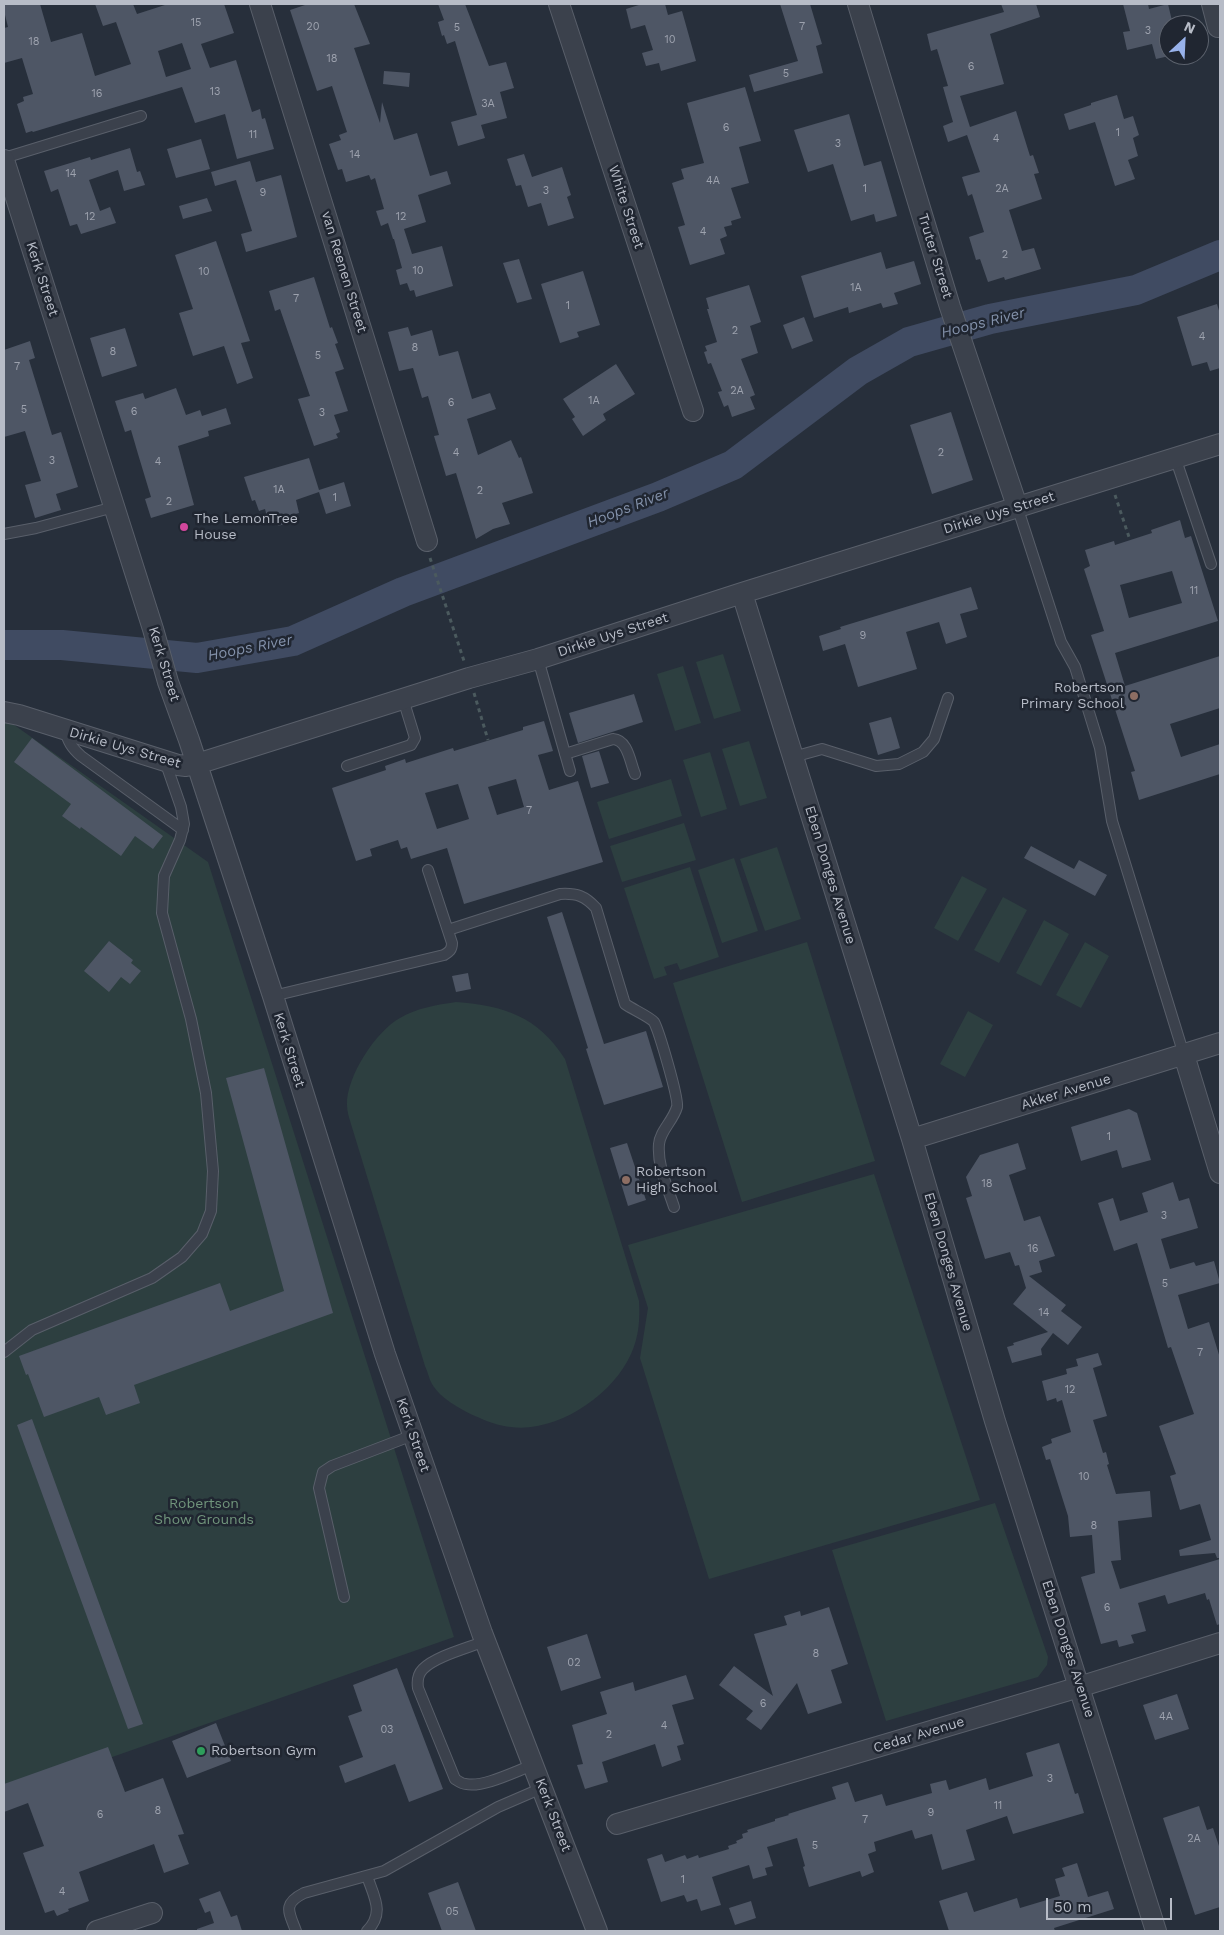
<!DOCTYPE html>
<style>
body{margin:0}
#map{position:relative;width:1224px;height:1935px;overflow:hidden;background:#272f3b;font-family:"Work Sans",sans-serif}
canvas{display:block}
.frame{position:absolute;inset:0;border:5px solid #b7bcc7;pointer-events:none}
.north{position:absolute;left:1159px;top:15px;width:50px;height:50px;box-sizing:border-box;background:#202631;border:1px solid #5c626d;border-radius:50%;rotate:25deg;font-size:14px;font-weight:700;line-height:20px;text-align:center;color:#b7bcc7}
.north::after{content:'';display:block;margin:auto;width:18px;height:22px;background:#98b2eb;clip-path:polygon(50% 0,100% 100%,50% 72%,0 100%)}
.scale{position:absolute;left:1046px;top:1898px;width:126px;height:22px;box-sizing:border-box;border:2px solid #b7bcc7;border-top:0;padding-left:6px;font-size:15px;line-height:18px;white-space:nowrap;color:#b7bcc7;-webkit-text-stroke:4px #202631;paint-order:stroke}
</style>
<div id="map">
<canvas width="1224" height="1935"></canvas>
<div class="frame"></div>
<div class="north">N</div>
<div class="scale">50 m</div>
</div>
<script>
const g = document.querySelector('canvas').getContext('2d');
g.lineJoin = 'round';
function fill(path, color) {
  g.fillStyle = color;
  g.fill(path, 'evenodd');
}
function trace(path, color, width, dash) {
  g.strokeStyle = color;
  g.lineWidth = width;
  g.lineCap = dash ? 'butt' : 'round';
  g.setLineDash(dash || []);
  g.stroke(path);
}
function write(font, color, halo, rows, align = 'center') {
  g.font = font + ' "Work Sans",sans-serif';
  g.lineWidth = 5;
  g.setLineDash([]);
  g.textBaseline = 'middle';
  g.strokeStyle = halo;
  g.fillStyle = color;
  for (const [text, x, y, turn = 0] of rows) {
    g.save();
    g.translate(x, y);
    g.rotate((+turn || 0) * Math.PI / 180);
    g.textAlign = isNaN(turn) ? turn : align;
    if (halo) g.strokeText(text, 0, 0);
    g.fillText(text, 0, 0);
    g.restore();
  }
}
const green = new Path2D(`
 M723 654 741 711 714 719 696 662Z
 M683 666 701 723 675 731 657 674Z
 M10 722 208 862 454 1637 4 1795V723Z
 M749 741 767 798 740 806 722 749Z
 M710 752 727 809 701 817 683 760Z
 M671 779 682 816 609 839 597 802Z
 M684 823 696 860 622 882 610 846Z
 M777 847 801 919 765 931 740 859Z
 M734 858 758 931 722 943 698 870Z
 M690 867 719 957 680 970 677 963 664 967 667 975 654 979 624 888Z
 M962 876 987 889 958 941 934 928Z
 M1003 897 1027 910 999 963 974 950Z
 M1044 920 1069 934 1041 986 1016 973Z
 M807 942 875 1161 742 1202 673 983Z
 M1085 942 1109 956 1081 1008 1056 995Z
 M456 1002C505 1006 537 1016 565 1059L639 1301C640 1319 639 1337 631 1354 613 1395 557 1433 511 1427 499 1426 486 1421 475 1416 460 1409 440 1398 432 1384 429 1379 428 1372 425 1366L351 1124C349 1118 347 1111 347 1105 346 1077 376 1031 400 1018 417 1008 436 1005 456 1002Z
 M968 1011 993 1025 965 1077 940 1064Z
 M874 1174 980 1500 709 1579 640 1358 648 1308 628 1245Z
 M995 1503 1048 1657 1047 1665 1038 1677 886 1721 832 1550Z`);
const river = new Path2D(`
 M4 645H62L197 658 293 641 403 592 658 497 733 465 858 371 909 342 990 319 1136 290 1220 255`);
const building = new Path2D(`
 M4 4H40L51 42 82 33 95 76 131 64 116 22 103 26 95 4H133L137 14 168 4H224L234 33 201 44 210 68 236 60 252 112 260 109 262 119 265 118 274 149 237 159 225 114 195 123 182 87 33 132 32 131 26 133 17 104 24 101 23 97 33 94 22 58 4 63V28L8 27 4 11ZM182 43 191 69 166 77 158 51Z
 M308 4H354L370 44 354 48 380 123 382 102 394 140 417 133 430 176 447 171 451 184 418 195 426 222 404 229 412 254 442 246 453 286 416 297 414 290 410 291 407 283 400 285 396 270 402 268 394 239H393L388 223 381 226 376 211 384 209 375 178 371 180 369 175 346 182 342 169 338 170 329 144 341 140 339 135 347 132 332 86 317 91 290 10Z
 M438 4H465L489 66 506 62 514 88 500 92 507 118 481 125 485 138 458 146 451 122 477 115 455 41 447 44 444 35 442 36 438 22 444 20Z
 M642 4H665L668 15 682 11 696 61 661 71 659 63 646 66 642 53 653 50 645 25 631 29 626 9Z
 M780 4H810L822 44 816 46 823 73 754 92 749 75 798 61Z
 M1001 4H1036L1040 17 990 34 1004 84 960 96 970 127 1016 111 1030 156 1033 155 1039 173 1034 174 1042 199 1009 210 1022 251 1034 248 1041 269 1005 280 1004 277 988 282 980 259 976 260 969 237 984 232 972 194 968 196 962 177 980 172 967 135 948 142 943 126 953 122 943 87 948 86 937 49 931 51 927 34 1004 12Z
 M1123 4H1148L1149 9 1168 4 1173 25H1169V56L1156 59 1152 44 1127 50 1123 32 1130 31Z
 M384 71 410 73 409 87 383 84Z
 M745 87 761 141 739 147 749 183 731 188 741 218 731 221 732 225 724 227 727 236 720 239 725 254 690 265 678 227 685 225 672 183 684 179 681 169 704 163 687 103Z
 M1117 95 1124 119 1133 116 1139 135 1133 138 1138 156 1128 160 1135 179 1115 186 1095 122 1069 130 1064 114 1091 105V103Z
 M849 114 864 166 881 161 897 216 876 222 874 214 851 221 833 164 808 172 794 130Z
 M201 139 210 169 176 178 167 149Z
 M130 148 137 172 140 171 145 185 124 191 118 170 89 180 100 211 110 207 116 223 81 234 77 224 70 226 58 189 51 192 44 171 90 157 91 160Z
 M524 154 532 177 562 167 571 195 567 197 574 218 548 226 541 203 528 207 521 185 516 186 507 159Z
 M250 161 256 182 281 175 297 237 246 252 241 234 252 231 236 180 215 186 211 172Z
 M207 198 212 211 183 219 179 206Z
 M216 241 250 341 241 343 253 378 237 384 224 346 193 356 179 313 193 309 175 255Z
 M881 252 886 269 914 261 921 284 894 293 898 304 883 308 881 303 849 313 848 307 814 318 801 276Z
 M519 259 532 299 517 303 503 263Z
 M583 271 600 325 577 332 579 337 560 343 541 284Z
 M314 277 330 328 332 327 338 343 335 344 344 369 335 372 348 411 334 415 340 432 336 434 338 438 314 446 298 399 310 396 280 309 275 311 269 291Z
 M749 285 761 322 750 326 758 353 741 359 755 395 750 397 755 409 732 417 728 405 724 407 718 392 722 391 711 363 708 364 704 352 707 351 705 346 717 342 707 309H709L706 298Z
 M1217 304 1220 314V368L1210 371 1207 362 1192 366 1177 317Z
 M804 317 813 341 792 349 783 325Z
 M408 327 411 336 432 330 439 356 458 351 472 399 490 393 496 409 467 419 478 455 511 440 519 458 521 457 533 493 502 503 510 524 493 529 476 539 456 473 446 476 434 436 439 435 428 396 422 398 413 368 399 371 388 332Z
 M125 328 137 366 102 377 90 338Z
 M30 341 35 358 29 360 52 435 61 432 78 487 56 494 61 510 35 518 25 485 41 481 25 431 4 437V350Z
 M616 364 635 394 603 414 606 420 583 436 572 419 575 417 563 399Z
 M176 388 186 415 200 410 202 416 226 408 231 424 208 431 209 436 178 446 194 505 151 518 145 499 151 497 138 454 131 430 125 432 115 401 143 393 145 399Z
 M951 412 973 480 932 494 910 425Z
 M309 458 319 490 344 482 351 506 326 514 319 492 296 500 299 513 292 515 294 521 278 526 275 519 268 521 265 509 259 511 255 500 252 501 244 477Z
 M1180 520 1185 538 1191 536 1218 621 1115 653 1125 686 1220 656V708L1170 724 1181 757 1220 744V774L1139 800 1131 772 1135 771 1091 635 1104 631 1084 569 1090 566 1085 550 1114 541 1115 545 1152 533 1151 530ZM1172 571 1182 603 1129 618 1120 585Z
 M971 587 978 609 960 614 967 637 946 644 939 622 906 632 917 669 858 687 845 644 823 651 819 636 841 629 840 627Z
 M634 694 643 722 578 743 569 713Z
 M891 717 900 748 878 755 869 723Z
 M544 721 553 751 538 755 549 790 578 781 603 862 464 904 447 848 411 859 407 847 401 849 398 840 370 849 372 856 356 861 332 788 386 770 385 766 405 759 406 763 453 748 454 751 523 730V727ZM516 779 524 807 497 815 488 787ZM458 784 469 819 437 829 425 793Z
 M32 738 163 836 153 849 135 836 121 856 81 827 80 829 62 816 71 804 14 762Z
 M599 751 609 783 591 788 582 756Z
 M1031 846 1074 869 1079 860 1107 875 1095 896 1024 858Z
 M562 912 604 1044 646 1031 663 1087 604 1105 586 1049 588 1048 547 917Z
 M109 941 133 960 131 963 141 971 130 984 121 977 109 992 84 971Z
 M468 973 471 989 456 992 452 976Z
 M264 1068 333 1313 134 1385 140 1403 106 1415 99 1397 44 1417 28 1374 26 1375 19 1356 220 1283 230 1311 284 1291 226 1078Z
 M1129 1109 1137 1113 1151 1160 1122 1168 1117 1150 1081 1161 1071 1127Z
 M627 1143 646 1200 628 1206 610 1148Z
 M1018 1143 1026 1169 1009 1175 1024 1221 1040 1216 1055 1256 1039 1261 1042 1272 1029 1276 1066 1305 1061 1311 1082 1327 1068 1345 1053 1333 1041 1349 1042 1355 1012 1363 1007 1347 1014 1345 1013 1343 1048 1332 1013 1304 1026 1288 1019 1265 1015 1266 1010 1252 985 1259 966 1198 972 1196 966 1177 980 1155Z
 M1173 1182 1179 1201 1189 1198 1198 1228 1161 1239 1170 1269 1194 1262 1196 1266 1214 1261 1220 1283 1178 1295 1188 1329 1209 1322 1220 1358V1558H1217L1215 1553 1180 1556 1179 1550 1211 1540 1200 1504 1180 1510 1170 1476 1176 1474 1159 1426 1194 1414 1171 1347 1168 1348 1137 1243 1114 1251 1098 1203 1113 1198 1120 1221 1148 1212 1142 1193Z
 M1098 1353 1102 1365 1093 1368 1107 1416 1093 1420 1103 1453 1106 1452 1109 1464 1107 1465 1116 1494 1150 1491 1152 1517 1118 1521 1121 1560 1111 1561 1120 1589 1220 1559V1624L1217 1625 1209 1599 1207 1600 1205 1593 1168 1604 1165 1595 1138 1603 1146 1631 1131 1635 1134 1643 1119 1647 1117 1640 1101 1644 1081 1577 1095 1573 1092 1535 1070 1537 1068 1516 1050 1459 1046 1460 1042 1447 1052 1443 1051 1439 1071 1432 1062 1400 1057 1402 1056 1398 1047 1401 1042 1381 1067 1374 1066 1369 1078 1366 1076 1359Z
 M32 1419 143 1724 128 1729 17 1425Z
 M829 1607 848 1664 831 1670 842 1703 808 1714 797 1683 761 1730 746 1719 753 1711 719 1685 734 1666 773 1696 754 1634 787 1625 784 1616 800 1611 801 1616Z
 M587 1634 601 1678 561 1691 547 1647Z
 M397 1668 443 1789 409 1802 395 1764 345 1783 339 1766 363 1757 348 1716 362 1711 353 1685Z
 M686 1675 694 1699 672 1705 684 1744 677 1746 681 1760 662 1767 655 1744 602 1762 608 1782 585 1789 577 1765 583 1764 572 1725 607 1714 600 1692 633 1682 635 1691Z
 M1177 1694 1189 1729 1155 1740 1143 1705Z
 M216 1723 231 1761 187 1778 172 1741Z
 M1059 1743 1075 1794 1078 1793 1084 1813 1013 1834 1007 1816 966 1830 975 1860 942 1870 932 1834 915 1839 912 1830 874 1842 876 1851 868 1854 874 1872 862 1877 860 1871 809 1887 803 1867 805 1866 797 1838 767 1847 773 1866 765 1868 767 1875 753 1879 749 1865 712 1877 721 1905 701 1911 697 1899 687 1902 684 1895 661 1902 647 1859 662 1854 665 1862 685 1855 687 1859 698 1855 699 1858 729 1849 728 1846 737 1843 736 1841 743 1838 742 1834 748 1832 747 1830 775 1821V1819L789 1815 788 1814 836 1799 832 1787 848 1782 855 1802 882 1794 886 1806 932 1793 930 1784 946 1780 949 1790 986 1778 989 1790 1033 1776 1026 1753Z
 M108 1747 125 1792 163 1778 184 1834 178 1835 189 1864 164 1873 154 1844 79 1872 89 1901 68 1909 69 1911 57 1916 54 1910 45 1913 23 1853 44 1846 28 1803 4 1812V1784Z
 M1199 1806 1207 1830 1213 1828 1220 1849V1907L1195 1915 1163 1818Z
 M1077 1863 1088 1897 1108 1891 1114 1909 1054 1928 1055 1931H949L939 1901 967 1892 974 1912 1017 1898 1020 1908 1060 1896 1055 1879 1065 1876 1062 1868Z
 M458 1882 476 1931H442L428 1893Z
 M220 1891 231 1917 237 1915 242 1931H197V1929L214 1923 210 1911 205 1913 199 1899Z
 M751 1901 756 1918 735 1925 729 1908Z`);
const path = new Path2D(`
 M1115 495 1130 540
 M430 558 464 661
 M474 693 488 740`);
const service = new Path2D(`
 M4 158 141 116
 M1175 457 1211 564
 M1017 506 1061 642 1075 667 1100 748 1112 821 1184 1055
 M4 534 36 528 114 507
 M538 659 570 771
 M65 730C68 742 72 748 81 756L183 830
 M565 754 613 739C628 740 630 762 635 774
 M793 757 822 749 876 766 899 764 923 752 934 739 948 698
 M347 766 411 745 415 738 403 699
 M448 930 560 894C577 893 585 896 596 908L625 1004C632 1009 650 1017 654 1022 659 1031 679 1099 677 1107 673 1121 660 1131 659 1144 657 1166 668 1188 674 1207
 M273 996 444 955C449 952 452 950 452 943L428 870
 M4 1352 32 1330 152 1278 182 1257 202 1234 211 1211 213 1171 206 1093 191 1019 162 913 164 876 180 840 184 824 181 807 165 761
 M344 1597 319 1488 323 1472 332 1466 413 1435
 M485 1641C468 1648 436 1656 423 1669 418 1674 417 1681 418 1688L455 1779C458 1781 462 1784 466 1784 483 1788 516 1771 533 1765
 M367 1876C374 1897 385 1913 367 1931
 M296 1931C289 1912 282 1904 304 1893L384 1871 498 1807 542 1788`);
const minor = new Path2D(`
 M260 4 427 541
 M559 4 693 411
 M858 4 950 307 1017 506
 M1212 4 1218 27
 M4 160 153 629 168 682 189 740 273 996 385 1354 482 1633 597 1931
 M742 593 912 1139 995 1421 1156 1931
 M4 712 19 715 178 765 186 766 197 764 469 678 538 659 742 593 1220 444
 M1184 1055 1220 1173
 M912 1139 1220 1043
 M617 1824 1066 1691 1220 1643
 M97 1931 152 1913`);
const markers = [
 [184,527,5,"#d1479c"],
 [1134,696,5,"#8d6e63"],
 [626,1180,5,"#8d6e63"],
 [201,1751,5,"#2e9e5b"]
];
const numberNames = [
 ["15",196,23],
 ["20",313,27],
 ["7",802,27],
 ["5",457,28],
 ["3",1148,31],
 ["10",670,40],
 ["18",34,42],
 ["18",332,59],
 ["6",971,67],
 ["5",786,74],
 ["13",215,92],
 ["16",97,94],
 ["3A",488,104],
 ["6",726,128],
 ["1",1118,133],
 ["11",253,135],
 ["4",996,139],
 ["3",838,144],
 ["14",355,155],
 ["14",71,174],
 ["4A",713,181],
 ["1",865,189],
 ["2A",1002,189],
 ["3",546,191],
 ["9",263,193],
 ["12",90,217],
 ["12",401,217],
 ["4",703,232],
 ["2",1005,255],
 ["10",418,271],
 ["10",204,272],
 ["1A",856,288],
 ["7",296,299],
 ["1",568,306],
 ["2",735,331],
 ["4",1202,337],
 ["8",415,348],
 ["8",113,352],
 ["5",318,356],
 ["7",17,367],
 ["2A",737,391],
 ["1A",594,401],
 ["6",451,403],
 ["5",24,410],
 ["6",134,412],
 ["3",322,413],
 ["4",456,453],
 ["2",941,453],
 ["3",52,461],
 ["4",158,462],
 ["1A",279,490],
 ["2",480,491],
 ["1",335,498],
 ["2",169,502],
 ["11",1194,591],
 ["9",863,636],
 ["7",529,811],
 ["1",1109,1137],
 ["18",987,1184],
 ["3",1164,1216],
 ["16",1033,1249],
 ["5",1165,1284],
 ["14",1044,1313],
 ["7",1200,1353],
 ["12",1070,1390],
 ["10",1084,1477],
 ["8",1094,1526],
 ["6",1107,1608],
 ["8",816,1654],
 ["02",574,1663],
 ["6",763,1704],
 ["4A",1166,1717],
 ["4",664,1726],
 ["03",387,1730],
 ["2",609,1735],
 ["3",1050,1779],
 ["11",998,1806],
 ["8",158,1811],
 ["9",931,1813],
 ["6",100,1815],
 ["7",865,1820],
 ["2A",1194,1839],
 ["5",815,1846],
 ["1",683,1880],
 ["4",62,1892],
 ["05",452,1912]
];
const streetNames = [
 ["White Street",626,207,72],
 ["Truter Street",935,256,73],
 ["van Reenen Street",344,272,73],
 ["Kerk Street",42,279,72],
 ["Dirkie Uys Street",999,513,-17],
 ["Dirkie Uys Street",613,635,-18],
 ["Kerk Street",164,664,73],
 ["Dirkie Uys Street",125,748,16],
 ["Eben Donges Avenue",830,875,73],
 ["Kerk Street",289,1050,73],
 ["Akker Avenue",1066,1092,-17],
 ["Eben Donges Avenue",948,1262,74],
 ["Kerk Street",413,1435,71],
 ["Eben Donges Avenue",1068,1649,72],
 ["Cedar Avenue",919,1735,-17],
 ["Kerk Street",553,1815,69]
];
const poiNames = [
 ["The LemonTree",194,519],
 ["House",194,535],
 ["Robertson",1124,688,"right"],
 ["Primary School",1124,704,"right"],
 ["Robertson",636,1172],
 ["High School",636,1188],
 ["Robertson Gym",211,1751]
];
const parkNames = [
 ["Robertson",204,1504],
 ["Show Grounds",204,1520]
];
const waterNames = [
 ["Hoops River",983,323,-14],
 ["Hoops River",628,508,-21],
 ["Hoops River",250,648,-11]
];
fill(green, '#2d3f40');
trace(river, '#404b62', 30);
fill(building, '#4e5665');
trace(service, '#595f6a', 12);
trace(minor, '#595f6a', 22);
trace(path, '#4b5a5e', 3, [4, 4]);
trace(service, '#3b414c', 10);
trace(minor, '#3b414c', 20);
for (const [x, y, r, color] of markers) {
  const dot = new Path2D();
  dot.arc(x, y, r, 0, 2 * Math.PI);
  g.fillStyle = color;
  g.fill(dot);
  trace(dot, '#202631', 2);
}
write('11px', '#9da2ae', null, numberNames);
write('14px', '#b7bcc7', '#202631', streetNames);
write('14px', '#b7bcc7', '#202631', poiNames, 'left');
write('14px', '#71957c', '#202631', parkNames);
write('italic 15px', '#8391aa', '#202631', waterNames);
</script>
